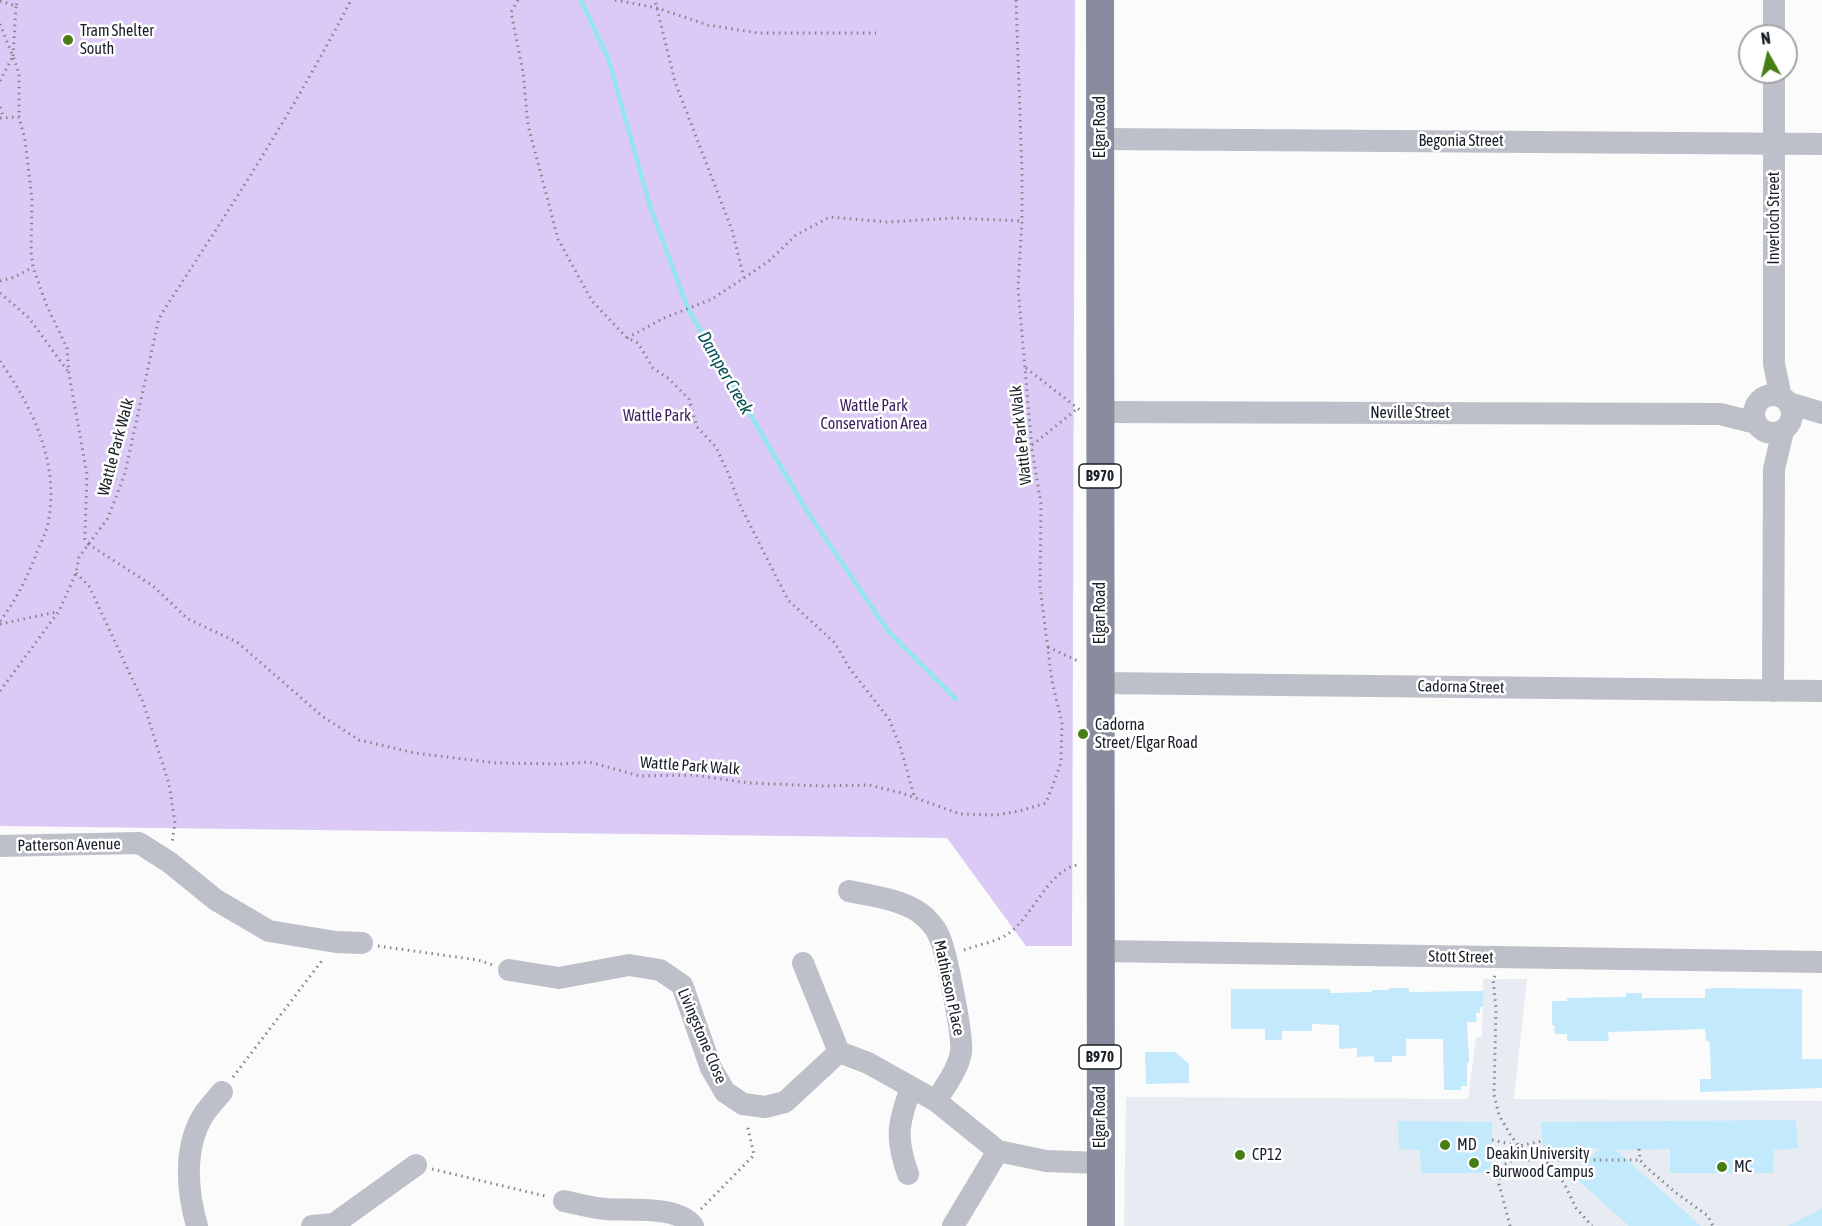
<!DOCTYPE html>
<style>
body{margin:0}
#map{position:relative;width:1822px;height:1226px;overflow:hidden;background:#fbfbfb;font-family:"Asap Condensed",sans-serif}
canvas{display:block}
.north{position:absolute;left:1738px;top:24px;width:60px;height:60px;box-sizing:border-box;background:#fff;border:2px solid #a3a5a8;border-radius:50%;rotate:352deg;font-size:16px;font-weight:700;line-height:24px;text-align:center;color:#191f26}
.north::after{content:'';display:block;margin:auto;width:21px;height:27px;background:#467d14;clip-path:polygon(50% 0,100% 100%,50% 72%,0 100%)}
</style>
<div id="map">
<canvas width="1822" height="1226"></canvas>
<div class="north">N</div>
</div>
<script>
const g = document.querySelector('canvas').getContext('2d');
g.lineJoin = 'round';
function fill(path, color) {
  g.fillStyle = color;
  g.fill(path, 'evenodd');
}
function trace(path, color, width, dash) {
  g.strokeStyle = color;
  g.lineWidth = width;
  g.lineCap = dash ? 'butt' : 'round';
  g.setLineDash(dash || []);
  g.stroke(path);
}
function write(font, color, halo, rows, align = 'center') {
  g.font = font + ' "Asap Condensed",sans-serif';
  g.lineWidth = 5;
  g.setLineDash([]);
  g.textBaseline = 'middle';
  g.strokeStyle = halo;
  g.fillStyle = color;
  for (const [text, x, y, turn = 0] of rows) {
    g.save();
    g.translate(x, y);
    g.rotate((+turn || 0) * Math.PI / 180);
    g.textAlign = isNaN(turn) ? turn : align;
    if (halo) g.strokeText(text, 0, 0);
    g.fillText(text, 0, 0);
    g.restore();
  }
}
const built = new Path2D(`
 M1483 979H1527L1514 1099 1822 1101V1226H1124L1126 1097 1468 1099 1476 1037H1482Z`);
const green = new Path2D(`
 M0 0H1075L1072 946H1026L947 838 0 826Z`);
const stream = new Path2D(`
 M581 0 608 58 650 206 688 309 807 511 888 631 956 699`);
const building = new Path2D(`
 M1389 988H1406L1409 989V992L1483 991V1007H1480V1013H1476L1477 1022H1467L1469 1061 1467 1064V1086H1461V1090H1444L1443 1039H1406V1056H1392V1062H1374V1056L1357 1057V1048L1339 1049V1025L1312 1024V1031H1282V1040H1265V1029H1231V989H1330V993L1372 992V990H1389Z
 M1712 988 1802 989V1059H1822V1088L1700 1092V1079H1711L1710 1049 1709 1041H1706L1705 1029 1608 1032 1609 1041H1567V1034H1555L1554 1025H1552V1001H1567V998L1626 997V993H1642V998H1705V989Z
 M1145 1052H1175L1189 1064V1083L1146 1084Z
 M1796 1120 1798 1148 1774 1150 1773 1173H1670V1149L1616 1150 1701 1226H1629L1572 1175 1600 1148 1543 1149 1541 1122Z
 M1398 1121 1492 1122 1491 1173H1421L1420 1150 1399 1149Z
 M1822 1208V1226H1788Z`);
const path = new Path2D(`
 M518 0 511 12 523 72 528 125 558 239 592 301 627 338 638 343 653 368 669 379 689 399 697 427 716 447 729 475 739 503 788 600 835 643 850 669 889 719 900 746 915 799
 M615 0 657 8 708 25 758 33H876
 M0 1 16 6 18 0
 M0 24 12 54
 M13 56 16 6
 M0 81 13 56 19 74V117
 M0 107 3 116
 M0 118 19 117 25 140 32 200 31 251 33 267 46 304 67 348 69 374 87 475 85 532V539L88 544
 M744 278 769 261 796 235 830 217 887 222 955 218 1022 221
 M0 281 15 277 33 267
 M0 293 29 318 69 373
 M627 338 664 318 712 299 744 278 732 230 675 82 655 0
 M0 361C33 408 60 464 48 523 46 534 39 546 35 557 26 580 15 602 0 621
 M1026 368 1080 410
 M1032 445 1077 409
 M88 544 153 586 188 619 237 642 322 716 359 740 415 753 496 763 561 764 589 762 640 776 693 775 749 783 822 786 869 785 902 793 960 814 995 815 1020 811 1046 803 1061 763 1062 723 1052 681 1040 587 1041 504 1032 449 1018 287 1022 221V171L1016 0
 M76 573 89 586 143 702 169 784 175 823 172 843
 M0 624 57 612
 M1048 647 1080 662
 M0 691 59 611 76 573 79 557 108 518 125 473 158 322 162 313C229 210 295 109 351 0
 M378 946 478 960 493 965
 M964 950C977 945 996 942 1008 934 1033 916 1048 871 1077 865V863
 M1495 976 1493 979 1496 1008 1494 1095 1499 1115 1511 1136 1519 1146 1544 1159 1564 1183 1576 1208 1592 1226
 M233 1077 324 958
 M1492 1140 1519 1146 1542 1141
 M1639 1149 1640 1160 1645 1166 1675 1192 1708 1216 1713 1226
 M432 1169 545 1196
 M701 1209 754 1155 747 1124
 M1510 1226 1499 1184 1500 1167 1513 1160H1640`);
const minor = new Path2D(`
 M1774 36V0
 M1774 72V364L1781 397
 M1100 139 1822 144
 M1754 414a19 19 0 1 1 38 0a19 19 0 1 1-38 0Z
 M1789 403 1822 413
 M1100 412 1720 414 1756 423
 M1100 683 1822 691
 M1773 691 1774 469 1783 431
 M0 846 139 843 169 862 216 900 269 931 336 942 362 943
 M849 891C872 896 900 899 920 913 926 917 935 927 938 934 946 948 963 1036 961 1052 958 1070 945 1086 936 1101
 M1100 951 1822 962
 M803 963 839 1052
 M509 970 559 978 629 965 660 970 682 985 711 1068 725 1092 743 1104 765 1107 785 1102 839 1052 868 1063 936 1101 998 1151 1046 1161 1100 1163
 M908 1174C895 1138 898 1123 911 1088
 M564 1201C578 1204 592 1208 606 1209 630 1211 678 1205 693 1226
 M197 1226C187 1191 183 1147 204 1114 209 1107 216 1099 222 1092
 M312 1226 334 1224 416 1165
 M953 1226 998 1151`);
const major = new Path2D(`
 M1100 0 1101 1226`);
const markers = [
 [68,40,6,"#467d14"],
 [1083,734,6,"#467d14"],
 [1445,1145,6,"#467d14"],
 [1240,1155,6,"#467d14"],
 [1474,1163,6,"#467d14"],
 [1722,1167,6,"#467d14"]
];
const shields = [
 [1100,476,42],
 [1100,1057,42]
];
const shieldNames = [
 ["B970",1100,476],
 ["B970",1100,1057]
];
const poiNames = [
 ["Tram Shelter",80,31],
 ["South",80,49],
 ["Cadorna",1095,725],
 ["Street/Elgar Road",1095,743],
 ["MD",1457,1145],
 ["Deakin University",1486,1154],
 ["- Burwood Campus",1486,1172],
 ["CP12",1252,1155],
 ["MC",1734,1167]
];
const streetNames = [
 ["Elgar Road",1100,127,-90],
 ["Begonia Street",1461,141],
 ["Inverloch Street",1774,218,-90],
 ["Neville Street",1410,413],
 ["Wattle Park Walk",1021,435,-96],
 ["Wattle Park Walk",116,447,-75],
 ["Elgar Road",1100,613,-90],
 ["Cadorna Street",1461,687,1],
 ["Wattle Park Walk",690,766,4],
 ["Patterson Avenue",69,845,-1],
 ["Stott Street",1461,957,1],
 ["Mathieson Place",949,988,78],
 ["Livingstone Close",702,1036,67],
 ["Elgar Road",1100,1117,-90]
];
const parkNames = [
 ["Wattle Park",874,406],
 ["Conservation Area",874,424],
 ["Wattle Park",657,416]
];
const waterNames = [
 ["Damper Creek",725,373,60]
];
fill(built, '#e7ecf2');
fill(green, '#dacaf5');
trace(stream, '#95e5ef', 4.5);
fill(building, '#c3e9fd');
trace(path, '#83868a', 3, [1.5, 4.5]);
trace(minor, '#bdbfc9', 22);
trace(major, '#898c9e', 28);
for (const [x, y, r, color] of markers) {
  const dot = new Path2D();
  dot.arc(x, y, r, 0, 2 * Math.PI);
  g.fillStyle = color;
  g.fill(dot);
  trace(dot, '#fff', 2);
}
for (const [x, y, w] of shields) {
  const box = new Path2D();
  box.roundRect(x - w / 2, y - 12, w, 24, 4.5);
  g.fillStyle = '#fff';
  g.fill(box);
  trace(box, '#191f26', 1.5);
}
write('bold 15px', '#191f26', null, shieldNames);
write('16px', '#191f26', '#fff', poiNames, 'left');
write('16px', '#191f26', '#fff', streetNames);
write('16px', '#3c1e5d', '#fff', parkNames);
write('italic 18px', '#095259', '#fff', waterNames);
</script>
